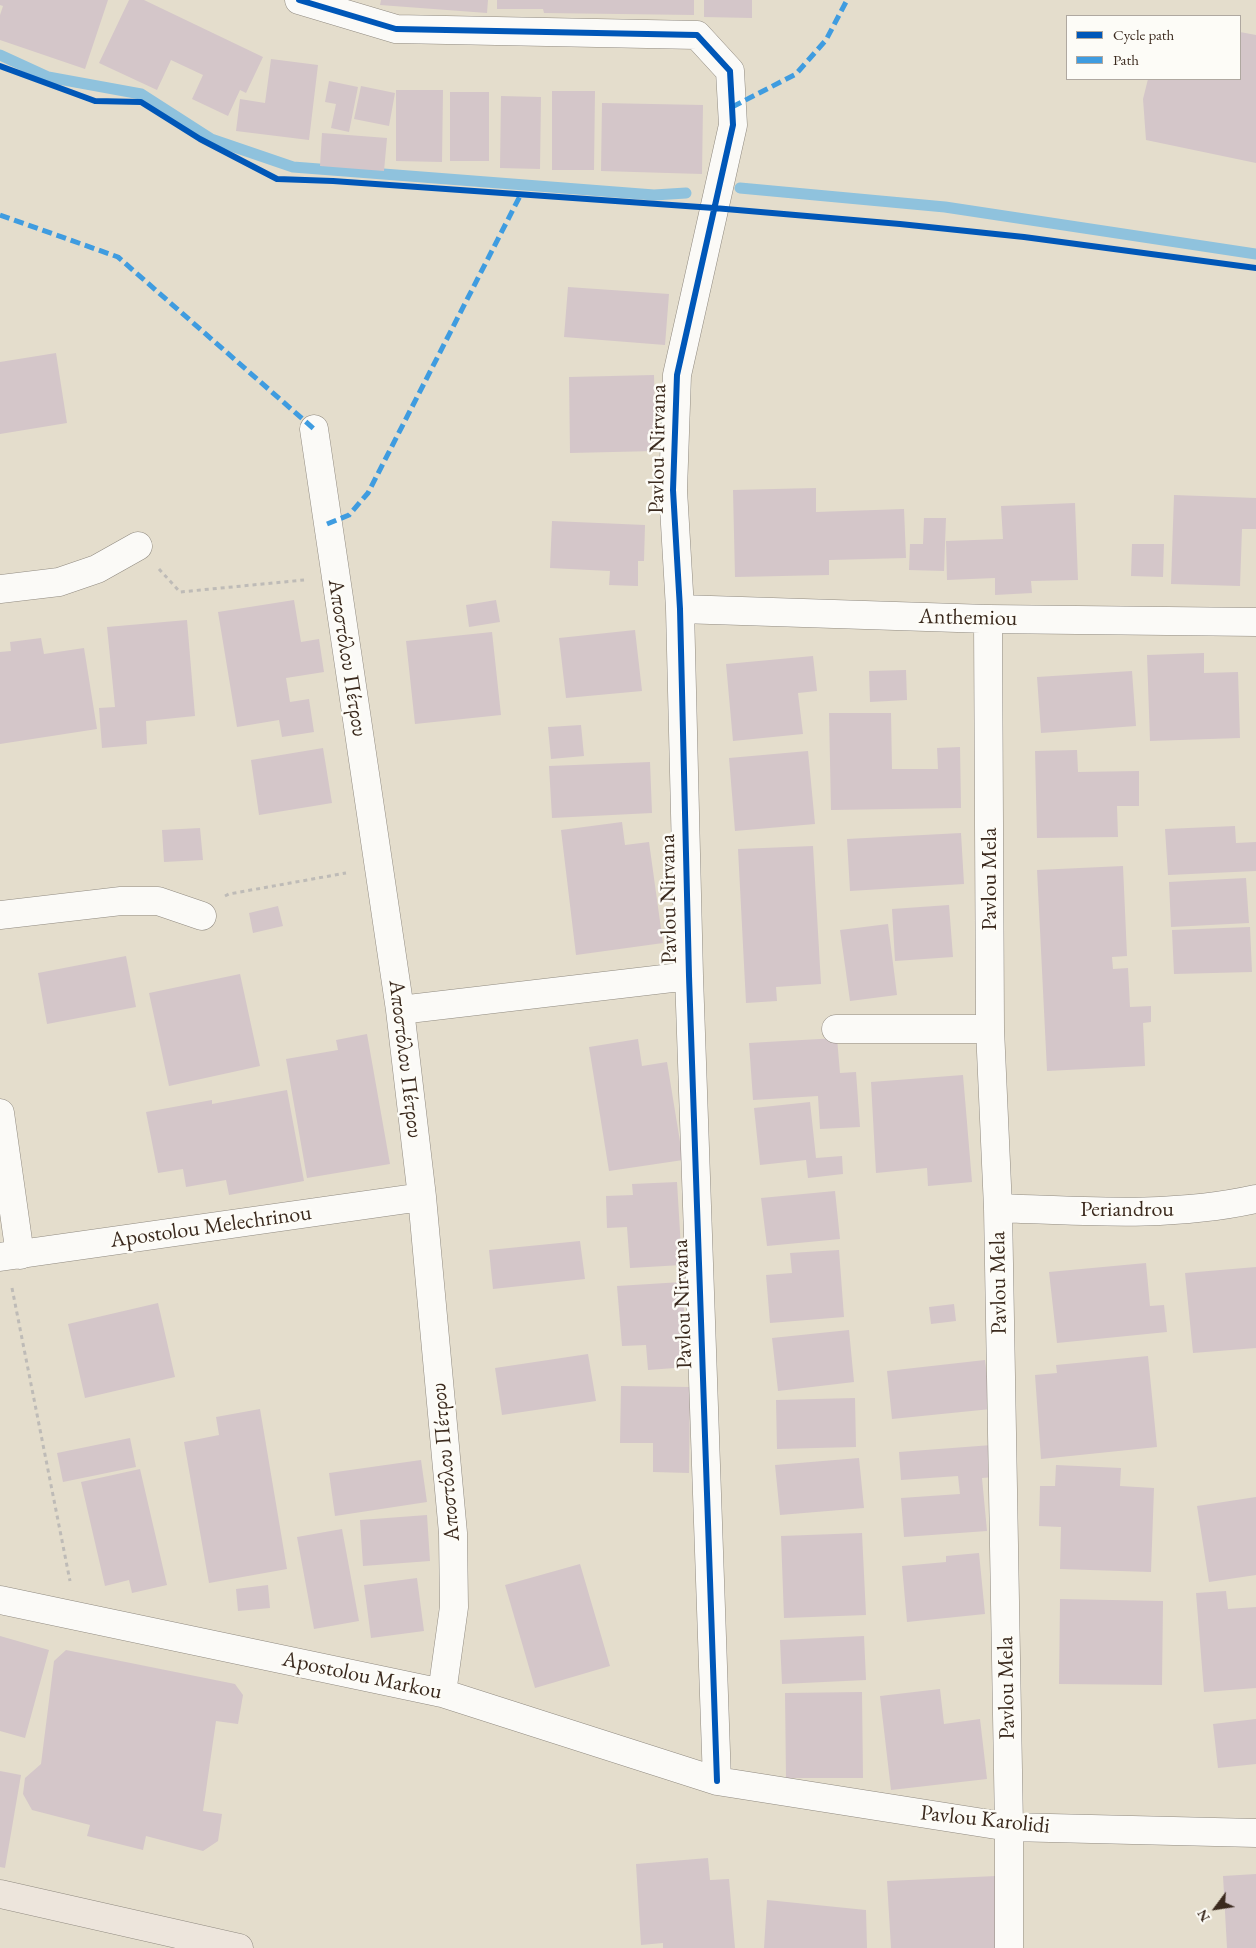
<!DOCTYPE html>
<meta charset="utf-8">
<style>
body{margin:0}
#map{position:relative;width:1256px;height:1948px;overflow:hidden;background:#e4ddcc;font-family:"EB Garamond",serif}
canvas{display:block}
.legend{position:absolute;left:1066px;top:15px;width:175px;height:65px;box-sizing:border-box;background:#fdfcf7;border:1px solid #afa8a0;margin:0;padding:6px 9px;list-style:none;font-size:15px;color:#3b2a1e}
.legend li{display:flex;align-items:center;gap:10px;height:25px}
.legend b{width:25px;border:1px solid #afa8a0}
.north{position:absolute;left:1191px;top:1883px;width:50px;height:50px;-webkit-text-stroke:4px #fdfcf7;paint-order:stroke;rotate:239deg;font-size:14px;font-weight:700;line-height:20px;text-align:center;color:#3b2a1e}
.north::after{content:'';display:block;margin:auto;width:18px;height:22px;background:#3b2a1e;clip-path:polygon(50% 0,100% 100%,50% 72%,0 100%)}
</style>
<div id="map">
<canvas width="1256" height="1948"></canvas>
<ul class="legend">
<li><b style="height:6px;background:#0057b8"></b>Cycle path</li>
<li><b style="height:6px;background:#3f9ce0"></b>Path</li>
</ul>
<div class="north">N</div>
</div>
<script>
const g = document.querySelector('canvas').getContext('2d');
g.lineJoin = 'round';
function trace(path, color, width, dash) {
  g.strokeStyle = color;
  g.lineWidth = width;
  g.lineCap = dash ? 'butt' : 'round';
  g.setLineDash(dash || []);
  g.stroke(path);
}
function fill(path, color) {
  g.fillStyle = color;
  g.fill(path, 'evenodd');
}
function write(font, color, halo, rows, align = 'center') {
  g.font = font + ' "EB Garamond",serif';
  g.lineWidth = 5;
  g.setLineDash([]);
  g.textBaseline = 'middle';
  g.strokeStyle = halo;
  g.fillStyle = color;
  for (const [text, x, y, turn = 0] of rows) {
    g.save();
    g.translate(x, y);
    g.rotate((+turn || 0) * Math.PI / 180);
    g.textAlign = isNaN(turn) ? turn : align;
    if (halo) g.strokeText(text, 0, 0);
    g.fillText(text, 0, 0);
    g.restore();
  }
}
const stream = new Path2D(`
 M0 55 48 77 141 94 211 139 293 167 654 195 686 193
 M740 188 945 207 1256 254`);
const building = new Path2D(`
 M0 0H108L85 69 0 40V15L3 6 0 5Z
 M129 0H144L263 57 246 93 240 90 228 116 192 99 203 75 171 60 157 90 99 63Z
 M381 0H488L487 13 380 5Z
 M497 0H694V15L544 13 543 9H497Z
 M704 0H752V18L704 17Z
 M1240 32 1256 35V163L1146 140 1143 99 1148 79H1240Z
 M271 59 318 65 309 140 236 131 240 99 265 103Z
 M329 81 358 87 349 132 331 128 336 104 325 102Z
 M361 86 395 93 389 126 354 119Z
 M396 90H443L442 162 396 161Z
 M552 91H595L594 170H552Z
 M450 92H489V161H450Z
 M501 96 541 97 540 169 500 168Z
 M602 103 703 105 702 174 601 171Z
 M322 133 387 138 384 171 320 166Z
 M568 287 669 294 665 345 564 337Z
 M56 353 67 423 0 434V362Z
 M654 375 656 451 570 453 569 377Z
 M816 488V512L904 509 906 558 829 560V575L735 577 733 490Z
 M1174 495 1256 498V529H1242L1240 586 1171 584Z
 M1075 503 1078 580 1031 581 1032 593 995 595V578L947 580 946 541 1003 539 1001 506Z
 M924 518H946L944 571 909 570 910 544H923Z
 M552 521 645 525 644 561H638V586L609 585 610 571 550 568Z
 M1132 544H1164L1163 577 1131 576Z
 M294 600 301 642 319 639 324 672 286 678 290 702 309 699 314 732 282 737 279 720 237 727 218 612Z
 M496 600 500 622 469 627 466 605Z
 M187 620 195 716 146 721 147 744 102 748 99 708 115 707 107 627Z
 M635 630 642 691 566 698 559 638Z
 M492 632 501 715 415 724 406 641Z
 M41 638 44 654 84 648 97 729 0 744V652L11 651 10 642Z
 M1204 653V673L1238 672 1240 738 1150 741 1147 655Z
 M813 656 817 691 798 693 803 734 733 741 726 664Z
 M906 670 907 700 870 702 869 671Z
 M1132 671 1136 726 1041 733 1037 677Z
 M829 713H891L892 769H938L937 748 960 747 961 808 831 810Z
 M581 725 584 756 551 759 548 727Z
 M323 748 332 803 259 815 251 760Z
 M1077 750 1078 772 1139 771V806H1117L1118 837 1037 838 1035 751Z
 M808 751 815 824 735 831 729 758Z
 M650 762 652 813 552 818 549 766Z
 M622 822 625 845 649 842 663 943 576 955 561 830Z
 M1235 826 1236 843 1256 842V871L1168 875 1165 829Z
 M200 828 203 860 164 862 162 830Z
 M961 833 964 884 850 891 847 839Z
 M813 846 821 984 776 987 777 1001 746 1003 738 849Z
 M1123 866 1127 956 1112 957 1113 969 1128 968 1130 1007 1151 1006V1022L1143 1023 1145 1066 1047 1071 1037 870Z
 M1246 878 1249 923 1171 927 1169 882Z
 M949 905 953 957 895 961 892 909Z
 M278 906 283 926 253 933 249 913Z
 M888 924 897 995 850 1001 840 930Z
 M1250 927 1252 972 1174 974 1172 930Z
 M126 956 136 1007 47 1024 38 973Z
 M240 974 260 1066 169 1086 149 993Z
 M367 1034 390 1164 307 1178 286 1059 338 1050 336 1040Z
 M837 1038 840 1073 856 1072 860 1127 820 1129 818 1096 753 1100 749 1043Z
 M638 1039 642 1066 667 1062 683 1160 609 1171 589 1047Z
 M963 1075 972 1182 928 1186 927 1168 876 1173 871 1082Z
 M287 1090 304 1181 229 1195 226 1180 186 1187 183 1169 158 1173 146 1112 212 1100V1104Z
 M810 1102 816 1158 842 1156 843 1174 808 1178 806 1160 760 1165 754 1108Z
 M677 1182 682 1265 630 1268 627 1227 607 1228 606 1196 633 1195 632 1184Z
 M835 1191 840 1239 767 1246 761 1198Z
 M580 1241 585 1279 493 1289 489 1250Z
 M839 1250 844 1317 770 1323 766 1275 792 1273 790 1253Z
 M1146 1263 1150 1306 1164 1305 1167 1332 1057 1343 1049 1272Z
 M1256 1267V1348L1193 1353 1185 1273Z
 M682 1282 688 1367 648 1370 646 1345 622 1346 617 1286Z
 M158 1303 175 1377 85 1398 68 1324Z
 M954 1304 956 1321 931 1324 929 1307Z
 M849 1330 854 1382 778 1391 772 1338Z
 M588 1354 596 1401 502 1415 495 1368Z
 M1148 1356 1157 1447 1041 1459 1035 1375 1057 1373 1056 1365Z
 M985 1360 991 1409 892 1419 887 1371Z
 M621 1386 690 1387 689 1473 653 1472V1443H620Z
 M855 1398 856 1447 777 1449 776 1400Z
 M260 1409 287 1569 209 1583 184 1442 219 1435 216 1417Z
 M130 1438 136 1467 63 1482 57 1453Z
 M992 1445 994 1477 982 1478 987 1531 904 1537 901 1498 960 1494 958 1476 901 1480 899 1452Z
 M859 1458 864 1508 780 1515 775 1465Z
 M421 1460 427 1502 335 1516 329 1473Z
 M1056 1465 1121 1468 1120 1486 1154 1488 1151 1572 1060 1569 1061 1527 1039 1526 1040 1486H1055Z
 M140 1469 167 1585 132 1593 129 1580 105 1586 81 1482Z
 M1256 1497V1575L1209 1582 1197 1506Z
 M427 1515 430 1561 363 1566 360 1520Z
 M342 1529 359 1621 314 1629 297 1537Z
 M862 1533 866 1615 784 1618 781 1536Z
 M979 1553 985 1614 907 1622 902 1566 946 1562V1556Z
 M580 1564 610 1666 535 1688 505 1585Z
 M417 1578 424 1631 371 1638 364 1585Z
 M268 1585 270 1608 238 1611 236 1589Z
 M1226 1591 1228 1609 1256 1607V1688L1204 1692 1196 1593Z
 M1060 1599 1163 1601 1162 1685 1059 1684Z
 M0 1636 49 1650 25 1738 0 1731Z
 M864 1636 866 1680 782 1684 780 1640Z
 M66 1650 235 1684 243 1695 238 1724 216 1721 203 1811 222 1814 218 1841 203 1851 146 1836 143 1850 87 1836 90 1825 32 1810 23 1794 25 1778 41 1764 54 1661Z
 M940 1689 944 1724 980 1719 987 1779 891 1790 880 1696Z
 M862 1692 863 1778H786L785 1693Z
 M1256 1719V1764L1218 1768 1213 1724Z
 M0 1771 21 1775 5 1868 0 1867Z
 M708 1858 710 1880 729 1879 735 1948H663V1943L641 1945 636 1864Z
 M1256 1874V1948H1227L1223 1876Z
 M996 1876 1000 1948H891L887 1881Z
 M767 1900 866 1910 867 1948H764Z`);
const path = new Path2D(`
 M159 569 180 592 304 580
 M225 896 229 894 346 873
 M12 1288 70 1581`);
const minor = new Path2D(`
 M299 0 396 29 697 35 730 71 733 125 677 375 673 490 680 609 689 976 717 1781
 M314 429 400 1010 422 1197 453 1533 454 1607 442 1693
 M0 589 59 582 97 569 138 546
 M680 609 988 619 1256 622
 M988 619 990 1029 998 1208 1009 1827V1948
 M0 915 121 901H158L202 916
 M400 1010 689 976
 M836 1029H990
 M0 1113 20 1255
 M998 1208C1084 1211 1171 1218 1256 1199
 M0 1257 422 1197
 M0 1600 442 1693 717 1781 1009 1827 1256 1833`);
const major = new Path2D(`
 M0 1894 239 1948`);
const quiet = new Path2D(`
 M732 107 796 74 826 40 847 0
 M0 215 118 257 314 429
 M327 524 349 515 368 493 521 194`);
const cycleway = new Path2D(`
 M299 0 396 29 697 35 730 71 733 125 677 375 673 490 680 609 689 976 717 1781
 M0 66 95 101 141 102 200 139 277 179 333 181 714 208 900 224 1024 237 1256 268`);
const streetNames = [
 ["Pavlou Nirvana",658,449,-89],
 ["Anthemiou",968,618,1],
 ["Αποστόλου Πέτρου",347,658,81],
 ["Pavlou Mela",990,879,-90],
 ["Pavlou Nirvana",669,899,-91],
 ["Αποστόλου Πέτρου",405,1059,83],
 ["Periandrou",1127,1210],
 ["Apostolou Melechrinou",211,1227,-8],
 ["Pavlou Mela",999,1283,-91],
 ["Pavlou Nirvana",683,1304,-92],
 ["Αποστόλου Πέτρου",446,1462,-95],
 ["Apostolou Markou",362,1676,12],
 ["Pavlou Mela",1007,1688,-91],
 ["Pavlou Karolidi",985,1820,6]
];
trace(stream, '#8fc2dd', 11);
fill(building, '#d4c6c9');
trace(minor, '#908a80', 29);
trace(major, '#908a80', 29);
trace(path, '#bebbb7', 3, [4, 4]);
trace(minor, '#fbfaf7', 28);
trace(major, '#ede5dc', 28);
trace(quiet, '#3f9ce0', 5, [10, 5]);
trace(cycleway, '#0057b8', 6);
write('22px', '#3b2a1e', '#fdfcf7', streetNames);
</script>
